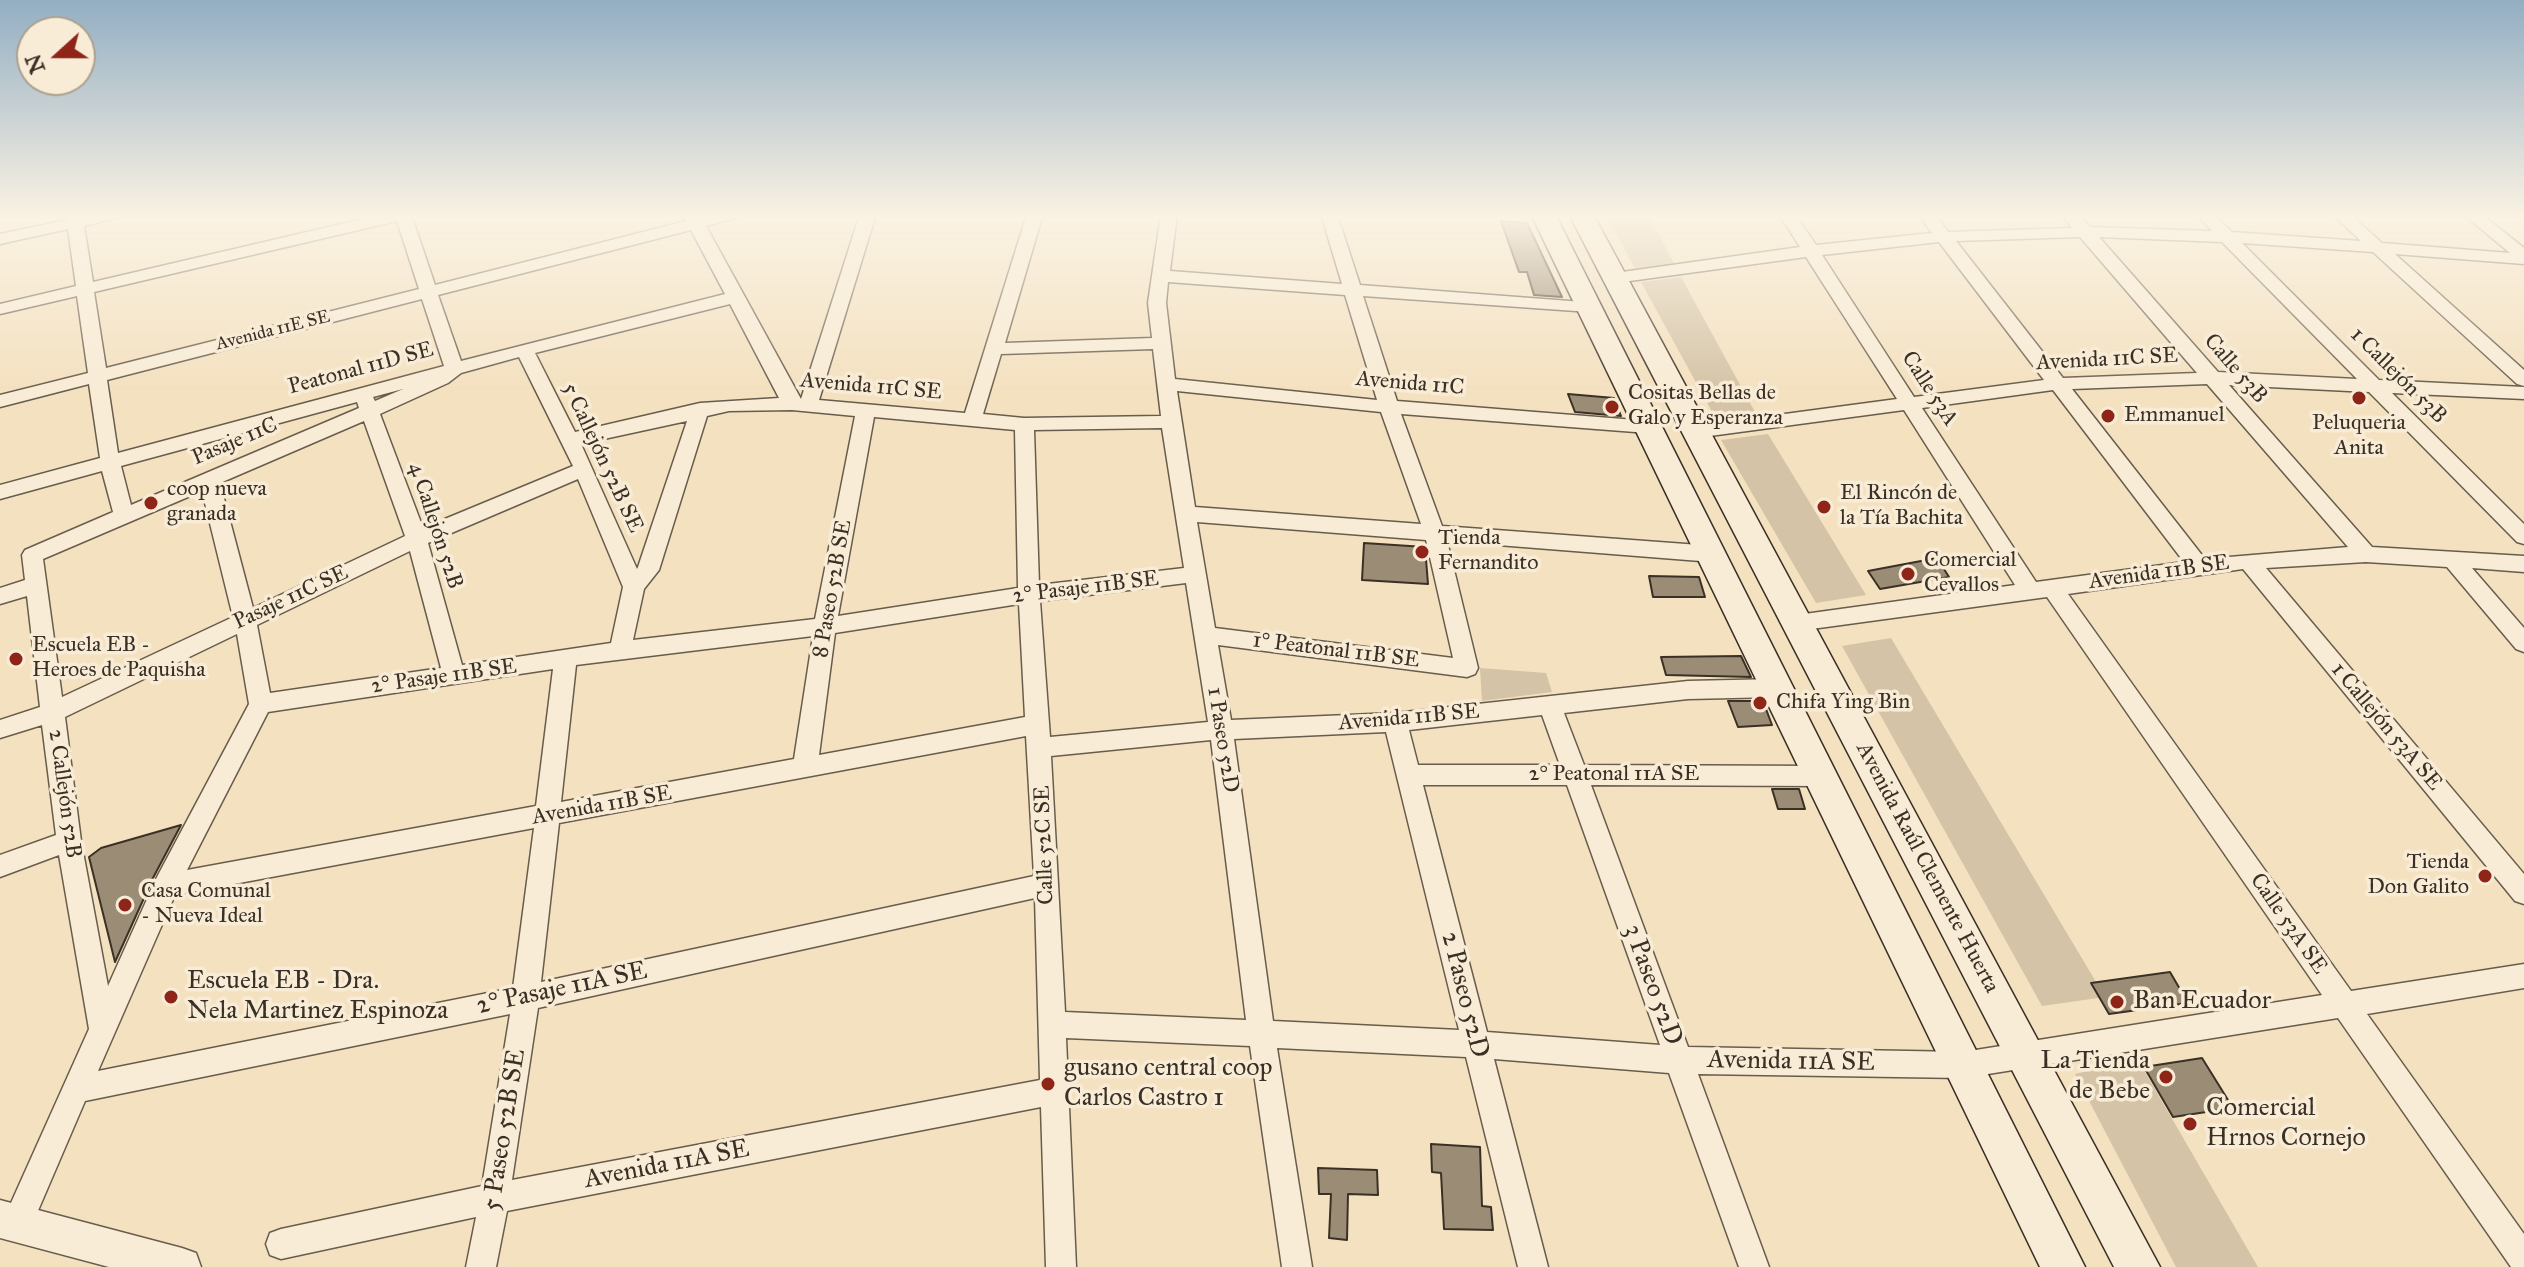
<!DOCTYPE html>
<meta charset="utf-8">
<style>
body{margin:0}
#map{position:relative;width:2524px;height:1267px;overflow:hidden;background:#f4e1c0;font-family:"IM FELL Great Primer",serif}
canvas{display:block}
.north{position:absolute;left:16px;top:16px;width:80px;height:80px;box-sizing:border-box;background:#f8ecd6;border:2px solid #aca18f;border-radius:50%;rotate:249deg;font-size:22px;font-weight:700;line-height:32px;text-align:center;color:#3a3025}
.north::after{content:'';display:block;margin:auto;width:28px;height:36px;background:#8f2418;clip-path:polygon(50% 0,100% 100%,50% 72%,0 100%)}
</style>
<div id="map">
<canvas width="2524" height="1267"></canvas>
<div class="north">N</div>
</div>
<script>
const g = document.querySelector('canvas').getContext('2d');
g.lineJoin = 'round';
function fill(path, color) {
  g.fillStyle = color;
  g.fill(path, 'evenodd');
}
function trace(path, color, width, dash) {
  g.strokeStyle = color;
  g.lineWidth = width;
  g.lineCap = dash ? 'butt' : 'round';
  g.setLineDash(dash || []);
  g.stroke(path);
}
function write(font, color, halo, rows, align = 'center') {
  g.font = font + ' "IM FELL Great Primer",serif';
  g.lineWidth = 7;
  g.setLineDash([]);
  g.textBaseline = 'middle';
  g.strokeStyle = halo;
  g.fillStyle = color;
  for (const [text, x, y, turn = 0] of rows) {
    g.save();
    g.translate(x, y);
    g.rotate((+turn || 0) * Math.PI / 180);
    g.textAlign = isNaN(turn) ? turn : align;
    if (halo) g.strokeText(text, 0, 0);
    g.fillText(text, 0, 0);
    g.restore();
  }
}
const green = new Path2D(`
 M1605 214H1648L1675 265 1635 268Z
 M1681 277 1755 412 1716 419 1641 282Z
 M1768 434 1866 595 1816 603 1721 440Z
 M1891 638 2105 997 2042 1006 1842 646Z
 M1480 668 1546 673 1552 692 1482 701Z
 M2138 1060 2258 1267H2176L2075 1074Z`);
const building = new Path2D(`
 M1501 221 1527 223 1562 297 1534 295 1527 272H1519Z
 M1568 394 1614 398 1621 416 1575 412Z
 M1364 543 1425 547 1428 584 1362 580Z
 M1937 558 1949 577 1880 589 1868 571Z
 M1649 576 1699 577 1705 597H1653Z
 M1741 656 1751 677 1666 675 1661 657Z
 M1728 701H1763L1772 725 1738 727Z
 M1772 789H1799L1805 809H1778Z
 M181 825 154 876 115 962 89 857 101 848Z
 M2170 972 2188 1003 2109 1014 2091 983Z
 M2202 1058 2233 1108 2173 1117 2144 1067Z
 M1431 1144 1480 1147 1482 1206 1491 1207 1493 1230 1444 1229 1441 1173 1432 1172Z
 M1318 1168 1377 1170 1378 1195 1348 1194 1347 1240 1329 1238 1331 1194H1319Z`);
const minor = new Path2D(`
 M66 214H123L121 217 84 226 93 282 384 214H414L412 217 435 285 686 221 683 214H699L701 217 741 214 739 217 706 226 801 399 860 214H876L819 400 965 413 1027 214H1043L1005 343 1152 338 1148 303 1161 214H1177L1170 271 1342 284 1321 214H1337L1360 285 1596 303 1599 307 1596 311 1590 312 1363 296 1397 401 1648 421 1658 427 1648 433 1401 414 1442 526 1713 546 1720 549 1723 554 1720 559 1713 562 1447 541 1478 668 1475 674 1467 677 1218 645 1231 720 1395 713 1688 681 1777 679 1785 682 1788 688 1785 694 1777 697 1688 699 1564 713 1584 765 1820 766 1828 769 1832 776 1828 783 1820 786 1591 785 1688 1047 1963 1052 2322 995 2047 597 1797 631 1789 629 1786 623 1789 617 1797 615 2015 585 1904 410 1695 438 1688 437 1685 432 1688 427 1695 426 1897 399 1806 257 1615 283 1606 278 1615 273 1800 247 1779 214H1795L1816 245 1932 233 1918 214H1935L1948 232 2072 228 2061 214H2078L2090 227 2212 231 2196 214H2213L2232 232 2361 241 2332 214H2350L2382 243 2510 253 2463 214H2481L2524 248V264L2395 254 2524 370V386L2517 384 2373 252 2242 243 2379 380 2524 387V399L2392 393 2524 524V544L2517 542 2369 392 2229 385 2372 547 2524 556V572L2472 568 2524 628V652L2516 649 2447 567 2366 562 2266 568 2524 874V904L2515 901 2243 569 2068 594 2351 991 2524 964V988L2367 1014 2524 1234V1267H2511L2338 1018 1963 1078 1698 1074 1769 1267H1739L1669 1073 1494 1059 1548 1267H1518L1466 1057 1277 1048 1312 1267H1282L1250 1046 1066 1038 1076 1267H1046L1041 1107 507 1211 496 1267H466L476 1217 281 1259 270 1255 266 1244 270 1233 281 1229 482 1186 510 1014 85 1101 28 1234 17 1238 6 1234 2 1223 89 1029 59 855 0 877V855L56 835 42 725 0 738V720L40 707 27 596 0 604V588L25 580 22 555 25 550 113 512 102 471 0 499V485L100 458 89 384 0 407V395L88 373 77 296 0 314V304L76 286 68 229 0 244V234L67 220ZM397 221 419 289 106 368 94 292ZM691 230 725 294 461 361 438 295ZM2080 237 2197 373 2063 378 1956 241ZM2099 237 2222 242 2357 379 2218 372ZM1939 242 2044 380 1914 397 1822 255ZM1168 282 1345 295 1377 400 1175 379 1166 303ZM422 299 444 366 118 453 107 380ZM730 304 779 398 700 403 575 432 535 353ZM1153 349 1161 416 1024 418 983 414 1001 354ZM519 357 573 466 423 528 380 414 448 383 461 373ZM2207 384 2348 547 2205 559 2072 389ZM403 389 375 401 373 397ZM2053 390 2184 562 2036 582 1922 408ZM1177 391 1381 412 1421 524 1195 507ZM357 402 359 408 131 505 121 466ZM792 410 855 416 815 619 633 640 644 589 659 570 707 416 729 411ZM874 417 1015 430 1018 588 838 616ZM364 421 405 536 253 608 220 483ZM687 421 638 567 637 569 581 444ZM1162 428 1184 568 1039 585 1034 430ZM578 479 623 587 611 643 462 665 428 543ZM202 491 233 617 62 697 43 559ZM1197 522 1426 540 1453 658 1215 628ZM410 551 441 668 270 693 257 625ZM1186 583 1208 722 1050 737 1040 601ZM1019 604 1025 717 819 755 835 633ZM237 634 249 704 157 877 108 986 81 841 65 717ZM813 636 794 759 561 802 576 665ZM553 669 536 806 187 870 268 712ZM1542 715 1560 765H1418L1409 730ZM1386 732 1459 1030 1273 1021 1234 739ZM1026 736 1034 876 541 982 559 823ZM1211 740 1246 1020 1065 1012 1051 756ZM1423 785H1567L1660 1045 1487 1032ZM534 828 513 988 98 1071 175 895ZM1035 898 1040 1080 512 1180 538 1008Z`);
const tertiary = new Path2D(`
 M0 1200 182 1248 196 1253 201 1267H109L0 1238Z`);
const secondary = new Path2D(`
 M1531 214H1555L2085 1267H2040Z
 M1569 214H1593L2160 1267H2114Z`);
const markers = [
 [2359,398,8,"#8f2418"],
 [1612,407,8,"#8f2418"],
 [2108,416,8,"#8f2418"],
 [151,503,8,"#8f2418"],
 [1824,507,8,"#8f2418"],
 [1422,552,8,"#8f2418"],
 [1908,574,8,"#8f2418"],
 [16,659,8,"#8f2418"],
 [1760,703,8,"#8f2418"],
 [2485,876,8,"#8f2418"],
 [125,905,8,"#8f2418"],
 [171,997,8,"#8f2418"],
 [2117,1002,8,"#8f2418"],
 [2166,1077,8,"#8f2418"],
 [1048,1084,8,"#8f2418"],
 [2190,1124,8,"#8f2418"]
];
const farStreetnames = [
 ["Avenida 11E SE",273,331,-14]
];
const streetNames = [
 ["Avenida 11C SE",2107,360,-3],
 ["Peatonal 11D SE",361,369,-15],
 ["Calle 53B",2235,369,49],
 ["1 Callejón 53B",2398,376,45],
 ["Avenida 11C",1410,384,5],
 ["Avenida 11C SE",871,387,5],
 ["Calle 53A",1929,389,57],
 ["Pasaje 11C",235,442,-23],
 ["5 Callejón 52B SE",602,458,65],
 ["4 Callejón 52B",435,526,72],
 ["Avenida 11B SE",2159,573,-8],
 ["2° Pasaje 11B SE",1086,588,-7],
 ["8 Paseo 52B SE",833,589,-80],
 ["Pasaje 11C SE",291,598,-25],
 ["1° Peatonal 11B SE",1336,651,7],
 ["2° Pasaje 11B SE",444,677,-8],
 ["Avenida 11B SE",1409,718,-5],
 ["1 Callejón 53A SE",2386,727,50],
 ["1 Paseo 52D",1222,740,81],
 ["2° Peatonal 11A SE",1614,775],
 ["2 Callejón 52B",64,794,82],
 ["Avenida 11B SE",602,806,-10],
 ["Calle 52C SE",1045,845,-92],
 ["Avenida Raúl Clemente Huerta",1927,868,62],
 ["Calle 53A SE",2288,924,55]
];
const poiNames = [
 ["Cositas Bellas de",1628,394],
 ["Galo y Esperanza",1628,419],
 ["Emmanuel",2124,416],
 ["Peluqueria",2359,424,"center"],
 ["Anita",2359,449,"center"],
 ["coop nueva",167,490],
 ["granada",167,515],
 ["El Rincón de",1840,494],
 ["la Tía Bachita",1840,519],
 ["Tienda",1438,539],
 ["Fernandito",1438,564],
 ["Comercial",1924,561],
 ["Cevallos",1924,586],
 ["Escuela EB -",32,646],
 ["Heroes de Paquisha",32,671],
 ["Chifa Ying Bin",1776,703],
 ["Tienda",2469,863,"right"],
 ["Don Galito",2469,888,"right"],
 ["Casa Comunal",141,892],
 ["- Nueva Ideal",141,917]
];
const nearPoinames = [
 ["Escuela EB - Dra.",187,982],
 ["Nela Martinez Espinoza",187,1012],
 ["Ban Ecuador",2133,1002],
 ["La Tienda",2150,1062,"right"],
 ["de Bebe",2150,1092,"right"],
 ["gusano central coop",1064,1069],
 ["Carlos Castro 1",1064,1099],
 ["Comercial",2206,1109],
 ["Hrnos Cornejo",2206,1139]
];
const nearStreetnames = [
 ["3 Paseo 52D",1652,985,70],
 ["2° Pasaje 11A SE",562,989,-12],
 ["2 Paseo 52D",1464,995,76],
 ["Avenida 11A SE",1791,1062,1],
 ["5 Paseo 52B SE",505,1130,-81],
 ["Avenida 11A SE",667,1165,-11]
];
fill(green, '#d4c3a6');
fill(building, '#9b8c76');
trace(building, '#3a3025', 2);
trace(minor, '#685c4c', 3);
trace(tertiary, '#685c4c', 3);
trace(secondary, '#3a3025', 3);
fill(minor, '#f8ecd6');
fill(tertiary, '#f8ecd6');
fill(secondary, '#f8ecd6');
const sky = g.createLinearGradient(0, 0, 0, 392);
sky.addColorStop(0, '#93aec3');
sky.addColorStop(0.55, '#faf2e3');
sky.addColorStop(1, '#faf2e300');
g.fillStyle = sky;
g.fillRect(0, 0, 2524, 392);
for (const [x, y, r, color] of markers) {
  const dot = new Path2D();
  dot.arc(x, y, r, 0, 2 * Math.PI);
  g.fillStyle = color;
  g.fill(dot);
  trace(dot, '#f8ecd6', 3);
}
write('18px', '#3a3025', '#f8ecd6', farStreetnames);
write('22px', '#3a3025', '#f8ecd6', streetNames);
write('22px', '#3a3025', '#f8ecd6', poiNames, 'left');
write('26px', '#3a3025', '#f8ecd6', nearPoinames, 'left');
write('26px', '#3a3025', '#f8ecd6', nearStreetnames);
</script>
